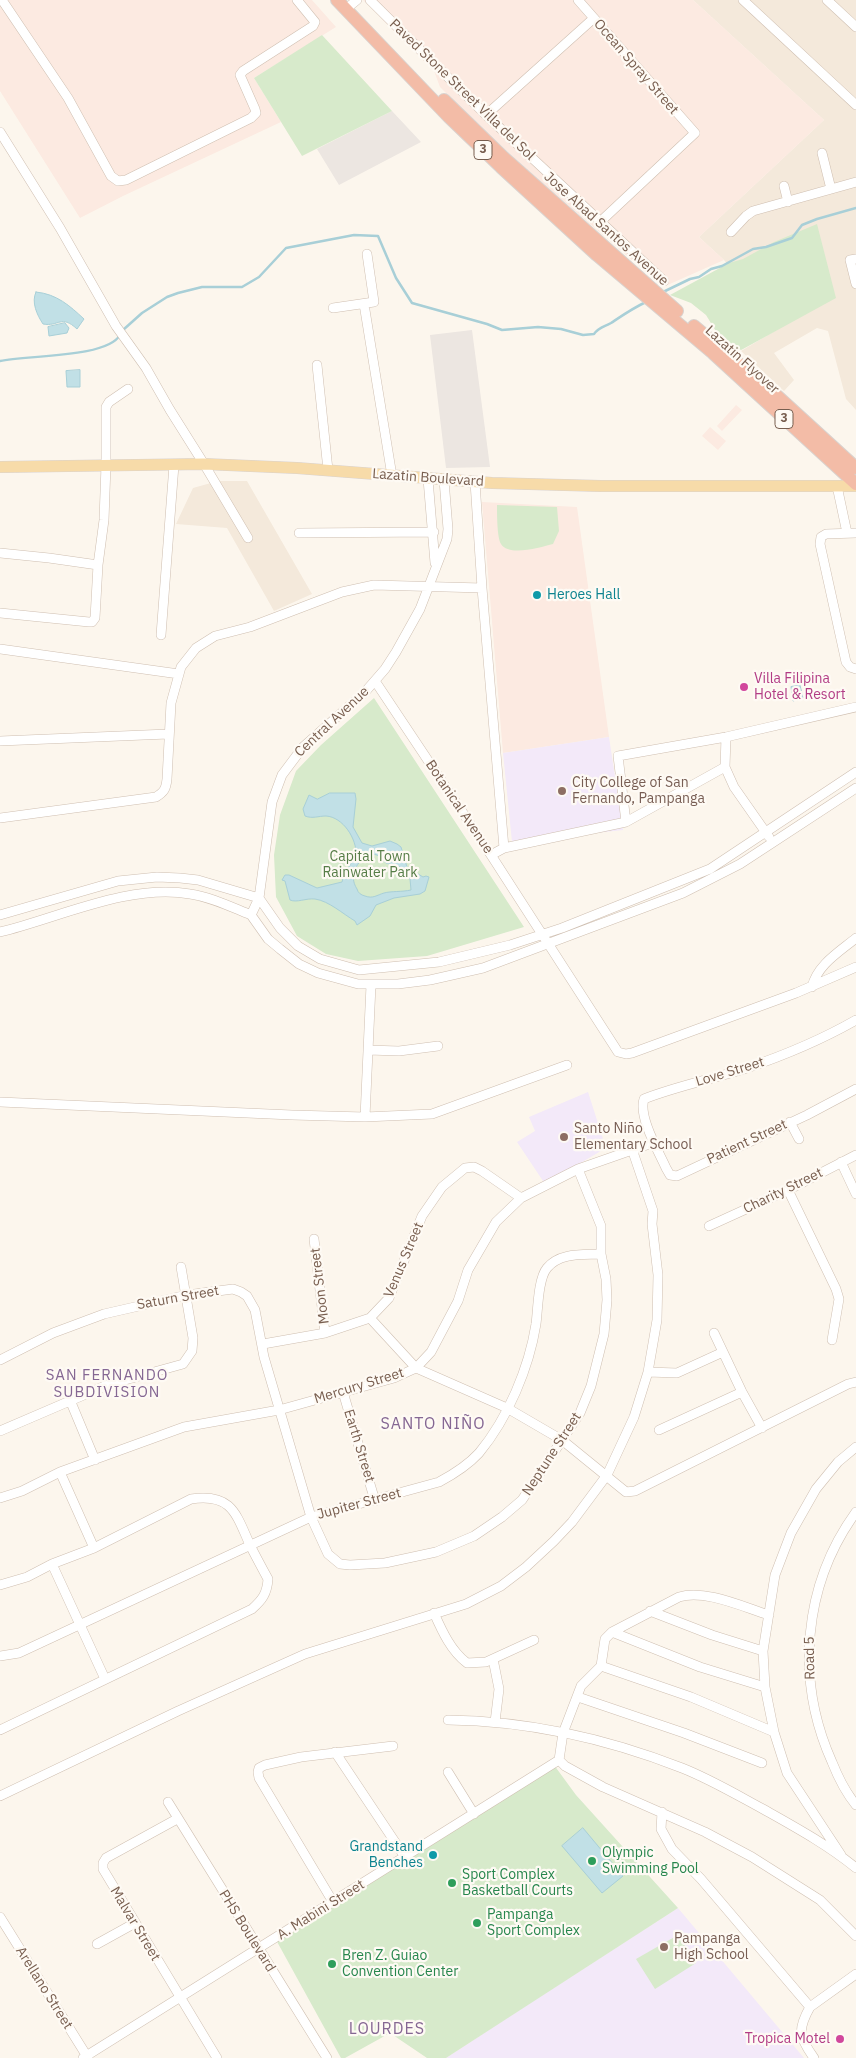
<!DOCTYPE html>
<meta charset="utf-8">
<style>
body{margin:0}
canvas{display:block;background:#fcf6ed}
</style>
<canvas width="856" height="2058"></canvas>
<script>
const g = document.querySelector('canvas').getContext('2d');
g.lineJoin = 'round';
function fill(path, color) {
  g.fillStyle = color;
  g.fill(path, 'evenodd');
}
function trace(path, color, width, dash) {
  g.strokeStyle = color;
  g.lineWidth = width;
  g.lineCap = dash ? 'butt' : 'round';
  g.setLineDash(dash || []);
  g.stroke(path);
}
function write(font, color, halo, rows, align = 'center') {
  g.font = font + ' "IBM Plex Sans",sans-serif';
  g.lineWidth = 4.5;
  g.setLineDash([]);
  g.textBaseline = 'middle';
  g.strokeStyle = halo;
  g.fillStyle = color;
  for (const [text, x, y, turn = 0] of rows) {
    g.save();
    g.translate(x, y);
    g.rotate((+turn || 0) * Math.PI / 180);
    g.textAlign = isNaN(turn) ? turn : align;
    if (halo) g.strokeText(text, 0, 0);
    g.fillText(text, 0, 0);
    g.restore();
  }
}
const residential = new Path2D(`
 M693 0H856V410L846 399 828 331 817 328 774 353 794 380 784 391 741 351 780 328 724 260 699 237 824 120Z
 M218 481H247L312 594 274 611 227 528 176 524 193 488Z`);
const commercial = new Path2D(`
 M0 0H312L336 27 254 78 281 122 123 196 80 218 0 91Z
 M363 0H693L824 120 699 237 724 260 663 287 532 174 477 124 440 87 434 71Z
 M736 405 742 410 722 431 717 426Z
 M710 427 726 441 718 450 702 436Z
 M482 502 577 507 609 737 503 753Z`);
const industrial = new Path2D(`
 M392 111 421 142 339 185 317 149Z
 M472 330 490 467 446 468 430 335Z`);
const education = new Path2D(`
 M609 737 623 830 512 842 503 753Z
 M588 1092 606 1148 545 1184 517 1142 535 1131 529 1117Z
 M678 1908 804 2058H446L524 2007Z`);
const green = new Path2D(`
 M322 35 392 111 302 156 254 78Z
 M817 224 836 298 743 349 741 350 729 344 717 333 706 315 691 303 670 295 729 263 743 259 774 242Z
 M497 505 557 507 559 531 553 544C541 547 509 557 501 544 497 537 497 514 497 505Z
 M374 698 524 927 427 956 358 961 326 954 297 936 276 897 274 855 280 815 296 771 321 745Z
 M554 1765 576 1795 678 1908 446 2058H427L390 2033 345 2058H341L275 1938Z
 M678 1935 696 1963 655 1989 636 1959Z`);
const water = new Path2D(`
 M36 292C57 294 70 306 84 319L77 329C61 314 59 327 43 324 37 315 31 302 36 292Z
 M65 323 69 328 67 333 49 336 48 327Z
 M80 370V387H67L66 371Z
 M800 685 803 698 793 701 791 687Z
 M330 793H355L356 799 353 827 362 843 372 846 390 841 397 844 401 847 407 867 423 877 426 876 429 877 425 891 420 894 394 898 376 905 370 916 357 925 355 921C343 914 329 901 315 899 306 898 297 903 290 900L285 881 282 880 285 875H289L317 888 342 882 344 875 356 855C357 839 343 817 326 816 318 816 313 819 305 816L303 809 309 795 317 799ZM369 853 377 855 386 863 403 868 410 879 411 890C402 892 391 891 384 893 377 895 373 899 365 896 361 895 358 893 357 889 348 875 357 862 369 853Z
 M583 1828 623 1876 602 1893 562 1846Z`);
const stream = new Path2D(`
 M661 293 690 279 699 277 711 269 722 266 753 249 766 247 792 238 802 225 817 219 856 208
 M123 330 142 313 167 297 178 293 202 287H242L259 277 286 248 354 235 378 236 396 278 412 303 487 324 502 330 538 327 561 329 583 335 594 334C599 327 604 327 611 323 623 315 633 308 646 302
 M0 361C27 355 107 358 120 335`);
const minor = new Path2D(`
 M2 0 68 98 111 176 118 181 126 180 251 118 256 113 255 109 240 75 243 71 313 26 315 22 297 0
 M370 0 486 115 664 281
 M578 0 695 133 600 222
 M743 0 856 105
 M827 0 856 27
 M346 9 357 0
 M486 115 594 18
 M0 132 60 228 116 326 146 368 170 410 204 464 248 538
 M822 153 831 189
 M784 186 788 202
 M731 232 746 216 753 211 856 182
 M856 259 850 260 856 284
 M364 304 392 476
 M333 308 374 302 367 254
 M317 365 328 470
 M428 479 435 563
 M475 482 482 588 504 848
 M837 486 847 533
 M299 533 434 532
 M856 533 826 534 821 537 820 544 846 662 850 667 856 669
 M0 553 49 558 98 565
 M0 613 89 622H92L95 618 98 565 104 520 106 465V407L109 402 128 389
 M161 635 174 465
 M0 649 179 674
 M375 681 491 855 618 1052 626 1054 632 1053 796 993 856 967
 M726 737 725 767 734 787 769 837
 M0 741 168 734
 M0 818 156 797C164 792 166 789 167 779L171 703 181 667 196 648 215 636 250 627 342 592 374 585 482 588
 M626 822 618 756 726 737 856 707
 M491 855 504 848 626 822 725 767
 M0 915 118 881 157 877 180 878 198 880 259 898 280 928 298 946 320 959 359 970 439 962 510 945 562 928 710 869 856 772
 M251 915 268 939 280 949 299 964 318 973 358 984H398L430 980 483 968 683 893 740 864 856 788
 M251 915 259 898 272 802 282 775 303 747 365 692 385 669 396 652 420 609 447 539 448 529 444 480
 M0 932C58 918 130 883 190 894 211 897 231 907 251 915
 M812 987C817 965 839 952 856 938
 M856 1020C821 1040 785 1055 747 1068 713 1079 677 1086 644 1099 638 1117 659 1152 666 1168L670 1175 677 1176 807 1115 856 1089
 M368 1050 399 1051 438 1046
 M0 1102 292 1115 365 1117 432 1114 567 1065
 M365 1117 371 985
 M790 1122 799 1139
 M841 1162 856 1194
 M788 1190 836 1289 839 1299 832 1340
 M709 1226 788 1190 856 1155
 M314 1239 325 1333
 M370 1318 416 1368 507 1408 562 1440 626 1492 635 1491 848 1384 856 1382
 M714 1333 742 1392 762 1428
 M263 1344 325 1333 370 1318 389 1298 422 1216 442 1187 465 1168 474 1167 482 1171 521 1198
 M0 1360 53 1333 104 1314 187 1295 233 1289 241 1292 247 1296 255 1310 264 1357 311 1517 328 1554 340 1564 350 1565 385 1563 436 1552 474 1536 502 1517 522 1500 580 1413 591 1386 604 1334 607 1300 606 1279 601 1254V1226L578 1169
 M648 1372 677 1373 723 1352
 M343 1392 375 1501
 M70 1400 95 1460
 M659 1430 742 1392
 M0 1431 107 1385 183 1364 192 1351 193 1338 181 1267
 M60 1472 94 1548
 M0 1498 22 1491 60 1472 184 1427 279 1410 394 1378 416 1368 431 1352 458 1301 468 1270 496 1222 521 1198 578 1169 655 1142
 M856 1512C803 1585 795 1680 832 1762 838 1777 846 1793 856 1805
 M52 1564 105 1679
 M0 1585 27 1577 52 1564 94 1548 191 1499C232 1493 236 1514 250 1545 256 1557 262 1568 268 1579 267 1594 262 1600 252 1609L0 1730
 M650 1611 712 1635 763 1651
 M434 1613C442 1631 451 1651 467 1663L486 1662 534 1640
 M612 1632 700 1667 765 1687
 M0 1656 19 1653 311 1517 439 1482C454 1474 468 1465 479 1453 508 1418 529 1368 536 1324 538 1309 538 1279 547 1268 560 1252 583 1255 601 1254
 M493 1659 499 1689 495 1722
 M601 1666 691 1697 774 1732
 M578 1697 684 1733 762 1763
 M448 1720C527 1721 608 1739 682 1768 710 1779 737 1795 763 1809 795 1827 828 1845 856 1868
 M335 1752 405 1857
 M559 1760 565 1766 603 1787 705 1832 752 1857 820 1900 856 1936
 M559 1760 563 1733 581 1686 601 1666 605 1639 612 1632 679 1597C705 1589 743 1607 769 1615
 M448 1772 474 1814
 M0 1796 178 1711 305 1654 466 1604 501 1586 526 1567 554 1541 572 1522 607 1475 634 1417 648 1372 657 1320 658 1275 652 1224 653 1211 633 1152
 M168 1802 327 2058
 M662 1812 661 1829 672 1849 701 1879 810 2007C797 2030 799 2037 814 2058
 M177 1819 106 1858 103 1863V1869L217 2058
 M841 1855 787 1773 774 1732 765 1687 763 1651 775 1575 791 1533 816 1489 838 1462 856 1447
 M333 1902 259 1778 258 1772 259 1768 265 1765 301 1757 393 1746
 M0 1917 88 2058
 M97 1944 135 1923
 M810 2007 856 1974
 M83 2058 559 1760`);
const major = new Path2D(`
 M0 467 204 464 297 468 492 483 601 486H856`);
const highway = new Path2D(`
 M337 0 449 117 501 167 597 255 713 353 856 484
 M444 100 504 158 677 311
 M694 326 777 396 856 468`);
const markers = [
 [537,595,5,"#0f9aa8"],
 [744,687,5,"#d1479c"],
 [562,791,5,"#8d6e63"],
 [564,1137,5,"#8d6e63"],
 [433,1855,5,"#0f9aa8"],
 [592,1861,5,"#2e9e5b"],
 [452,1883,5,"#2e9e5b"],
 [477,1923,5,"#2e9e5b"],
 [664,1947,5,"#8d6e63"],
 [332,1964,5,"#2e9e5b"],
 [840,2039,5,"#d1479c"]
];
const shields = [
 [483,150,18],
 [784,419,18]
];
const shieldNames = [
 ["3",483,150],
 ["3",784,419]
];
const streetNames = [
 ["Ocean Spray Street",636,67,49],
 ["Paved Stone Street Villa del Sol",462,90,44],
 ["Jose Abad Santos Avenue",606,229,42],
 ["Lazatin Flyover",742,360,42],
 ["Lazatin Boulevard",428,478,4],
 ["Central Avenue",332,722,-43],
 ["Botanical Avenue",459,807,56],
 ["Love Street",730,1072,-17],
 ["Patient Street",747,1142,-25],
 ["Charity Street",783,1191,-26],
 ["Venus Street",404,1260,-67],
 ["Moon Street",320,1286,-97],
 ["Saturn Street",178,1298,-10],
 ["Mercury Street",359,1386,-17],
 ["Earth Street",359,1446,73],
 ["Neptune Street",552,1454,-57],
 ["Jupiter Street",359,1504,-15],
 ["Road 5",810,1658,-91],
 ["A. Mabini Street",321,1910,-32],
 ["Malvar Street",135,1924,59],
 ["PHS Boulevard",247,1931,58],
 ["Arellano Street",44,1988,58]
];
const cultureNames = [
 ["Heroes Hall",547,595],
 ["Grandstand",423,1847,"right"],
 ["Benches",423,1863,"right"]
];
const hotelNames = [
 ["Villa Filipina",754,679],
 ["Hotel & Resort",754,695],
 ["Tropica Motel",830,2039,"right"]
];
const educationNames = [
 ["City College of San",572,783],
 ["Fernando, Pampanga",572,799],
 ["Santo Niño",574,1129],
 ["Elementary School",574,1145],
 ["Pampanga",674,1939],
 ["High School",674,1955]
];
const parkNames = [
 ["Capital Town",370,857],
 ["Rainwater Park",370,873]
];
const leisureNames = [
 ["Olympic",602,1853],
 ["Swimming Pool",602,1869],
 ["Sport Complex",462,1875],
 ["Basketball Courts",462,1891],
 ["Pampanga",487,1915],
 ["Sport Complex",487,1931],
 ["Bren Z. Guiao",342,1956],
 ["Convention Center",342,1972]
];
const neighbourhoodNames = [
 ["SAN FERNANDO",107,1376],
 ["SUBDIVISION",107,1393]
];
const quarterNames = [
 ["SANTO NIÑO",433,1424],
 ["LOURDES",387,2029]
];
fill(residential, '#f4e9db');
fill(commercial, '#fceae1');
fill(industrial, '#ece6e1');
fill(education, '#f3e9f9');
fill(green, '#d7eacb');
fill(water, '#c1e0e6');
trace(water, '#a8cfd7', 1);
trace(stream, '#a8cfd7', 2.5);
trace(minor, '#cfbfb1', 10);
trace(major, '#d9d2ce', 12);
trace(highway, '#d9d2ce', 14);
trace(minor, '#fff', 9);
trace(major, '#f7dba9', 11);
trace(highway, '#f3bca7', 12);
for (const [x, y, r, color] of markers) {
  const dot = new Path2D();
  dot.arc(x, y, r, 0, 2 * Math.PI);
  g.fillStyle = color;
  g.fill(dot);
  trace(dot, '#fefaf4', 2);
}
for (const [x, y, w] of shields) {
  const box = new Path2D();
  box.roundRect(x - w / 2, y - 9.5, w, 19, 4);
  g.fillStyle = '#fefaf4';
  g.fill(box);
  trace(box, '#785e4f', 1);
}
write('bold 12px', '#785e4f', null, shieldNames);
write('14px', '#785e4f', '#fefaf4', streetNames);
write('14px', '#0d838f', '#fefaf4', cultureNames, 'left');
write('14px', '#b23c85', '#fefaf4', hotelNames, 'left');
write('14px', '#785e54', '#fefaf4', educationNames, 'left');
write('14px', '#567d47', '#fefaf4', parkNames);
write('14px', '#27864d', '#fefaf4', leisureNames, 'left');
g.letterSpacing = '1px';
write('15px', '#856793', '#fefaf4', neighbourhoodNames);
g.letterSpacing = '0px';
g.letterSpacing = '1px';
write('16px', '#856793', '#fefaf4', quarterNames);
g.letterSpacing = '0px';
</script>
